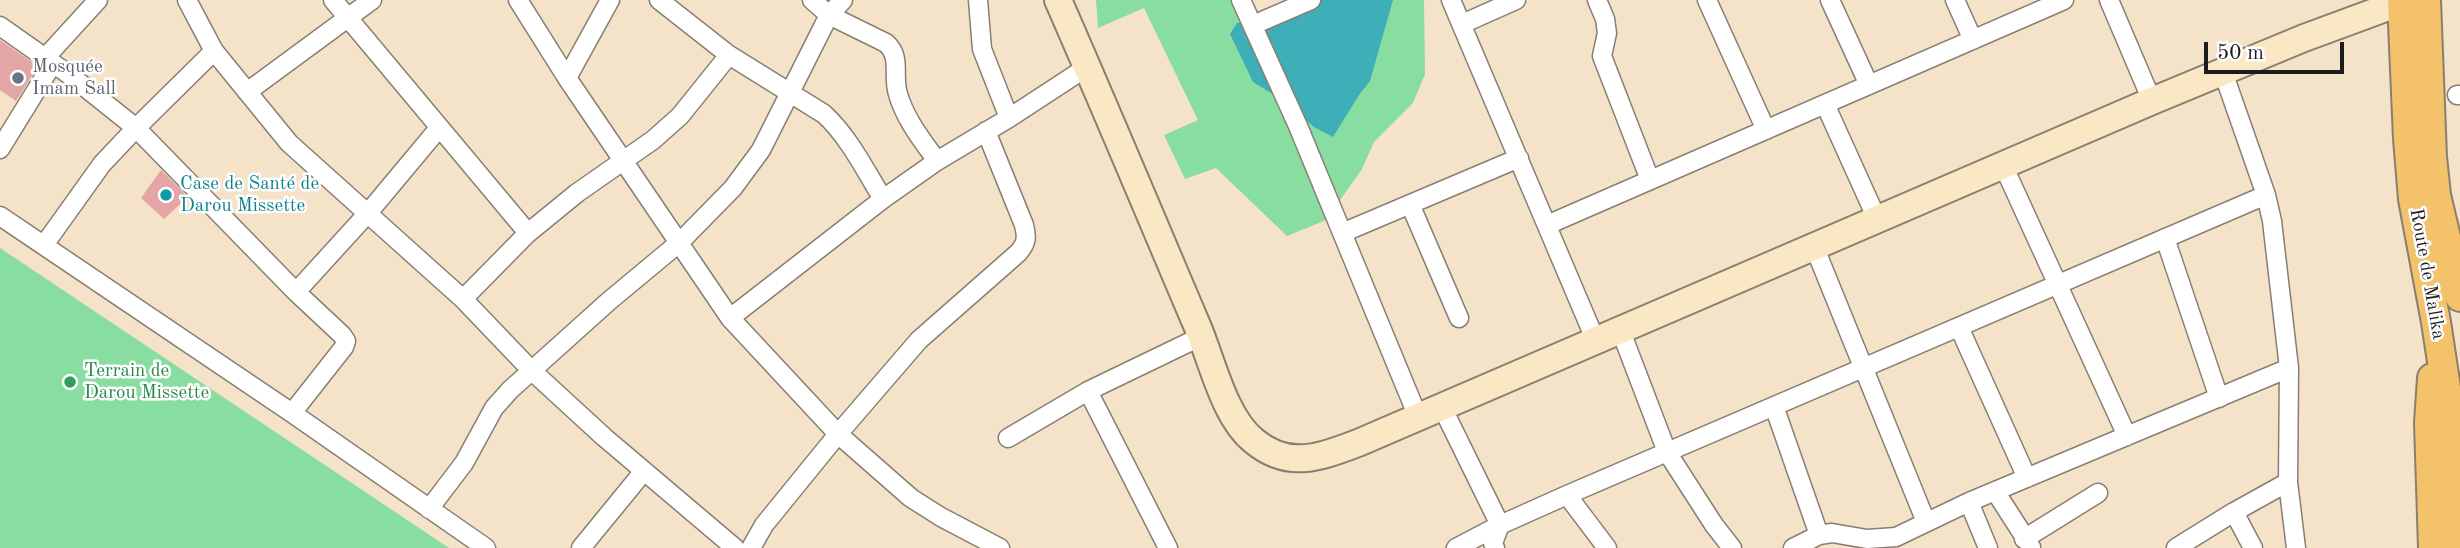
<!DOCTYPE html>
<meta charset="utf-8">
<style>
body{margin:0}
#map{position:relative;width:2460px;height:548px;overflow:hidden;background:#f4e2c9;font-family:"Old Standard TT",serif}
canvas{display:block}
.scale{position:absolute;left:2204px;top:42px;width:140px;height:32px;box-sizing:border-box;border:4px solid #1c1c1c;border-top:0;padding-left:9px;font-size:21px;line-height:24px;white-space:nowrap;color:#1c1c1c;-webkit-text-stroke:5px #fff;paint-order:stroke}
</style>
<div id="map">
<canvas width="2460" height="548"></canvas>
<div class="scale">50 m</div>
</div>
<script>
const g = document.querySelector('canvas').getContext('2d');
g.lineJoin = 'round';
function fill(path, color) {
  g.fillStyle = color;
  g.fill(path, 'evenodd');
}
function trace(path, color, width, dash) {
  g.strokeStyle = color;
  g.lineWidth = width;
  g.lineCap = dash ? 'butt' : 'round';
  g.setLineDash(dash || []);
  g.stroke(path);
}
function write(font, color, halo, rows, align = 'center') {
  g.font = font + ' "Old Standard TT",serif';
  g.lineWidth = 5;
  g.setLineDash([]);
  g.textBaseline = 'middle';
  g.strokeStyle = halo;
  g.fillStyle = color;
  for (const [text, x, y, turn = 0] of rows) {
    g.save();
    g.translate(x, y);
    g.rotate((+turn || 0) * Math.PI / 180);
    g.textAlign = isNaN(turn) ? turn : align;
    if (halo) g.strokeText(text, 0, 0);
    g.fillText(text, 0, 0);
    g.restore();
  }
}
const green = new Path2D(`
 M1096 0H1249L1258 21 1302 0H1424L1425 74 1413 103 1374 142 1362 169 1326 220 1287 236 1216 168 1185 179 1164 135 1198 120 1144 8 1098 28Z
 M0 248 449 548H0Z`);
const water = new Path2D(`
 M1302 0H1393L1370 81 1359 95 1333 137 1314 127 1284 101 1253 82 1230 34 1237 23 1258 21Z`);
const building = new Path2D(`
 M0 40 38 66 16 101 0 90Z
 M161 170 188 197 164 219 141 198Z`);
const street = new Path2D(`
 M187 0 214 51 289 143 463 299 531 370 604 437 735 548
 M333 0 528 233
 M518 0 567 78 730 318 838 434 911 498 941 517 1000 548
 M659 0 729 55 824 114C849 137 865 170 883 199
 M812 0 829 15 886 43C902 57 892 75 898 94 905 119 922 140 937 161
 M978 0 982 49 1009 118
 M1241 0 1298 126 1418 417
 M1451 0 1595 339
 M1597 0 1605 19 1607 33 1602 56 1650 180
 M1707 0 1766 130
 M1830 0 1869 85
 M1955 0 1973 40
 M2109 0 2152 101
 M1462 24 1516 0
 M1253 25 1311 0
 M0 26 71 76 136 128 296 292 342 335 346 341 344 347 292 413
 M45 58 98 0
 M2223 72 2266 195 2272 221 2289 368 2288 482 2296 548
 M567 78 610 0
 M247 92 372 0
 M2457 95H2460
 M1825 104 1877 219
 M0 149 53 63
 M2003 165 2127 436
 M1410 204 1459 318
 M0 216 292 413 486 548
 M1547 225 2064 0
 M1342 233 1519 158
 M2165 238 2219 398
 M44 245 102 164 136 128 214 51
 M1814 246 1926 522
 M296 292 368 213 439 128
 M463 299 528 233 577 193 653 140 680 116 729 55
 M730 318 883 199 937 161 1009 118 1087 67
 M1959 327 2027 478
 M1620 329 1667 452 1714 525 1732 548
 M1088 391 1168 548
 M1774 406 1819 535
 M1442 407 1500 525 1493 543 1495 548
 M1008 438 1088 391 1202 336
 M1995 491 2031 547
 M1567 495 1607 548
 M1969 502 1988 548
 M429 509 464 463 494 408 510 390 609 301 680 242 733 188 761 150 829 15 843 0
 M2234 512 2253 548
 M2024 539 2098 493
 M581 548 644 471
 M751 548 764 525 838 434 919 340 1018 253C1027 243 1027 237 1024 225L986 131
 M1456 548 1500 525 1567 495 2266 195
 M1793 548 1819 535 1832 533 1867 539 1896 537 1969 502 2289 368
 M2176 548 2234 512 2288 482`);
const secondary = new Path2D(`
 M1058 0C1105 107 1150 215 1196 323 1212 359 1223 416 1254 441 1289 470 1320 457 1358 443L2152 101 2304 38 2407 0`);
const primary = new Path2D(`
 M2402 0 2408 139 2413 199 2436 322 2451 421 2455 548
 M2426 0 2432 157 2436 195 2460 297
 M2432 378 2429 423 2433 548`);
const markers = [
 [18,78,7,"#6b7280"],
 [166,195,7,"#0f9aa8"],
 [70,382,7,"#2e9e5b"]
];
const worshipNames = [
 ["Mosquée",32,67],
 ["Imam Sall",32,89]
];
const cultureNames = [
 ["Case de Santé de",180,184],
 ["Darou Missette",180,206]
];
const streetNames = [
 ["Route de Malika",2427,274,80]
];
const leisureNames = [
 ["Terrain de",84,371],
 ["Darou Missette",84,393]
];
fill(green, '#88dda0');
fill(water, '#3eaeb9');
fill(building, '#e3a6a5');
trace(street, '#887f72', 21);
trace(secondary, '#887f72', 30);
trace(primary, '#887f72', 32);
trace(street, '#fff', 18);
trace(secondary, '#fae7c3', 26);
trace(primary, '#f3c26a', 28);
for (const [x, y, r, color] of markers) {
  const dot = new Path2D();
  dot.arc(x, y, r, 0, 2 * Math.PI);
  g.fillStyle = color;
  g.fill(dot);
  trace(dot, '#fff', 2.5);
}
write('19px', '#5b616d', '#fff', worshipNames, 'left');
write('19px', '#0d838f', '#fff', cultureNames, 'left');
write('19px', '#1c1c1c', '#fff', streetNames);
write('19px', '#27864d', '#fff', leisureNames, 'left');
</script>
